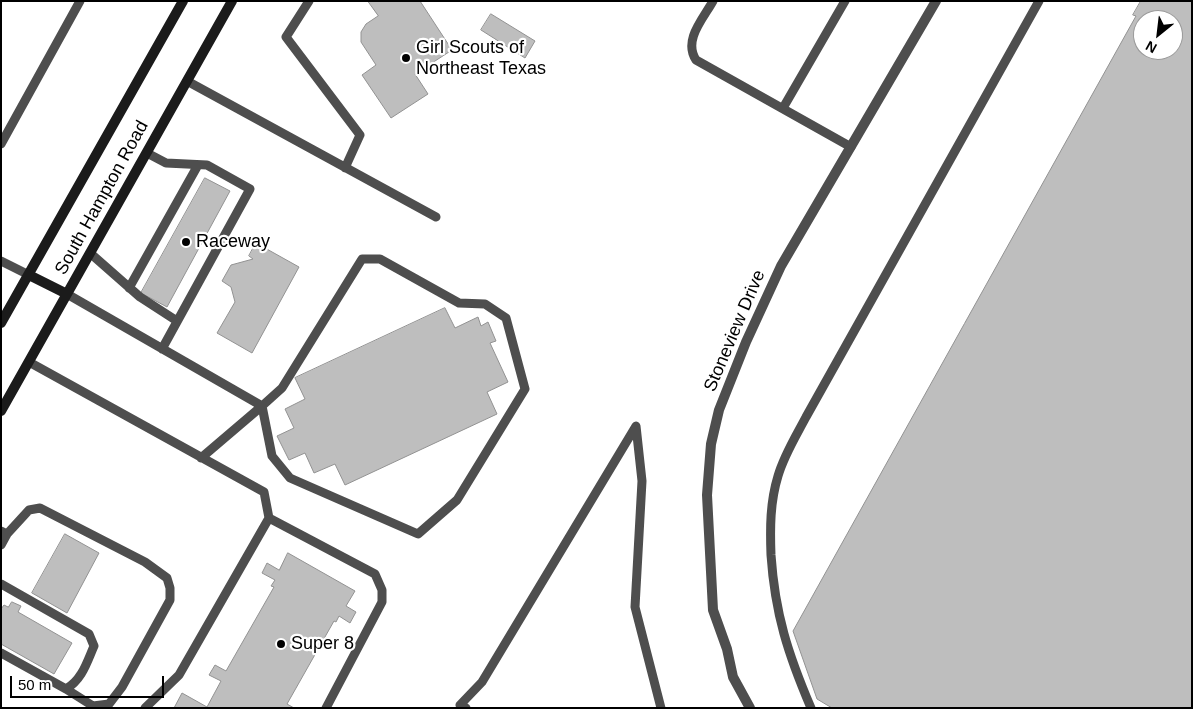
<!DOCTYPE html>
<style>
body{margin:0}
#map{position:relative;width:1193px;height:709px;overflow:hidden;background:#fff;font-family:Arial,sans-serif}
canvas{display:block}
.frame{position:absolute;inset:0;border:2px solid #000;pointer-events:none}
.north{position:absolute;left:1133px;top:10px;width:50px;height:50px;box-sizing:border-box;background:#fff;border:1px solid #999;border-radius:50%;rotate:209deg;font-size:14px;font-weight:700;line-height:20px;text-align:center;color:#000}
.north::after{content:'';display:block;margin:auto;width:18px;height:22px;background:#000;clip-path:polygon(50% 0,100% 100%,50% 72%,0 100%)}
.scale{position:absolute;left:10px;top:676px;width:154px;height:22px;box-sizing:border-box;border:2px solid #000;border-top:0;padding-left:6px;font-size:15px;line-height:18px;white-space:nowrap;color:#000;-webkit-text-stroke:4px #fff;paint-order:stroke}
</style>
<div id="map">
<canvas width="1193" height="709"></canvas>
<div class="frame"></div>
<div class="north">N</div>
<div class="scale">50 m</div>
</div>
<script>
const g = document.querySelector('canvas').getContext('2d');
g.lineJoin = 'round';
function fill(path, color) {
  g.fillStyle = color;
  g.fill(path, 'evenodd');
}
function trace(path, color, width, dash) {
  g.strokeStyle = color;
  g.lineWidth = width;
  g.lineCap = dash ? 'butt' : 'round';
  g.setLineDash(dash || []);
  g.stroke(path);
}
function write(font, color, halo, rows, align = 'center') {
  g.font = font + ' Arial,sans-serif';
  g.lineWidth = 4.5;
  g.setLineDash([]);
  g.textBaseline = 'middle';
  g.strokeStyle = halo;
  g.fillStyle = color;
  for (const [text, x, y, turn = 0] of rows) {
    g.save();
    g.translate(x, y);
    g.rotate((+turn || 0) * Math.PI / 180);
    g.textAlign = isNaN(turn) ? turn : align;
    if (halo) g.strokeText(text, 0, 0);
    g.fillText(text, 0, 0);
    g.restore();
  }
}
const building = new Path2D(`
 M368 1H420L452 50 415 74 428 94 391 118 362 75 376 65 361 42V32L366 24 378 16Z
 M1141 1H1192V708H832L817 699 793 631 1136 16 1133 15ZM1143 20H1173V50H1143Z
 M491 14 535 41 525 58 481 30Z
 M205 178 230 191 167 307 141 293Z
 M256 243 299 267 252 353 217 333 235 302 231 287 222 281 231 265 253 259 249 256Z
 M445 308 455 328 478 317 481 326 488 322 496 341 490 343 508 382 487 392 497 414 345 485 335 464 314 473 305 453 289 460 277 436 294 428 285 409 305 399 295 378Z
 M65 534 99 553 67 613 32 593Z
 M288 553 355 591 346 606 356 612 350 623 339 616 336 622 334 621 287 704 294 708H174L182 693 207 707 221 681 209 675 215 665 226 671 274 587 271 586 275 580 262 573 267 563 279 570Z
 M12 602 21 606 18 612 72 643 54 674 1 644V609L4 605 8 607Z`);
const lane = new Path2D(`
 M309 1 286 37 360 135 345 168
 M713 1C703 19 683 40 696 60L851 147
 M187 81 436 217
 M783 108 845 1
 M1 144 80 1
 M147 153 166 163 207 165 250 189 162 349
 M90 253 140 297 177 321
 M362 259H380L459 303 485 304 506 318 525 389 457 500 418 534 290 478 272 456 262 406 282 388Z
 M1 261 29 275
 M129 288 198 165
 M67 294 262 406 201 458
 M29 362 264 492 269 518 179 675 145 708
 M269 518 375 574 382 590V602L326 708
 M1 531 7 534 1 545
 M7 534 29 510 40 508 145 562 167 578 170 588V600L122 687 109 704 93 706 66 689
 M1 584 89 634 94 646C87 662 82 680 66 689L1 653
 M466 708 460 705 482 682 636 426 642 481 635 607 661 708
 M811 708C788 654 775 614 771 555 770 528 770 502 778 476 784 455 796 436 806 417L1039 1`);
const street = new Path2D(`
 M750 708 733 677 727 649 713 610 707 495 711 444 719 410 746 342 781 266 936 1`);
const secondary = new Path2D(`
 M29 275 67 294
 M1 323 183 1
 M1 411 232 1`);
const markers = [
 [406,58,5,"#000"],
 [186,242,5,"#000"],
 [281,644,5,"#000"]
];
const poiNames = [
 ["Girl Scouts of",416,48],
 ["Northeast Texas",416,69],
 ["Raceway",196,242],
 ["Super 8",291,644]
];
const streetNames = [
 ["South Hampton Road",102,198,-61],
 ["Stoneview Drive",735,331,-67]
];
fill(building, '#bebebe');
trace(building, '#929292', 1);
trace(lane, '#4e4e4e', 9);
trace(street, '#4e4e4e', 10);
trace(secondary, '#1b1b1b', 10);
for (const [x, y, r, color] of markers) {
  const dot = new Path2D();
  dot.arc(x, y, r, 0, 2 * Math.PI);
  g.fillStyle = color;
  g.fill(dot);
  trace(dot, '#fff', 2);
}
write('18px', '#000', '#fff', poiNames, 'left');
write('18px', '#000', '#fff', streetNames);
</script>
